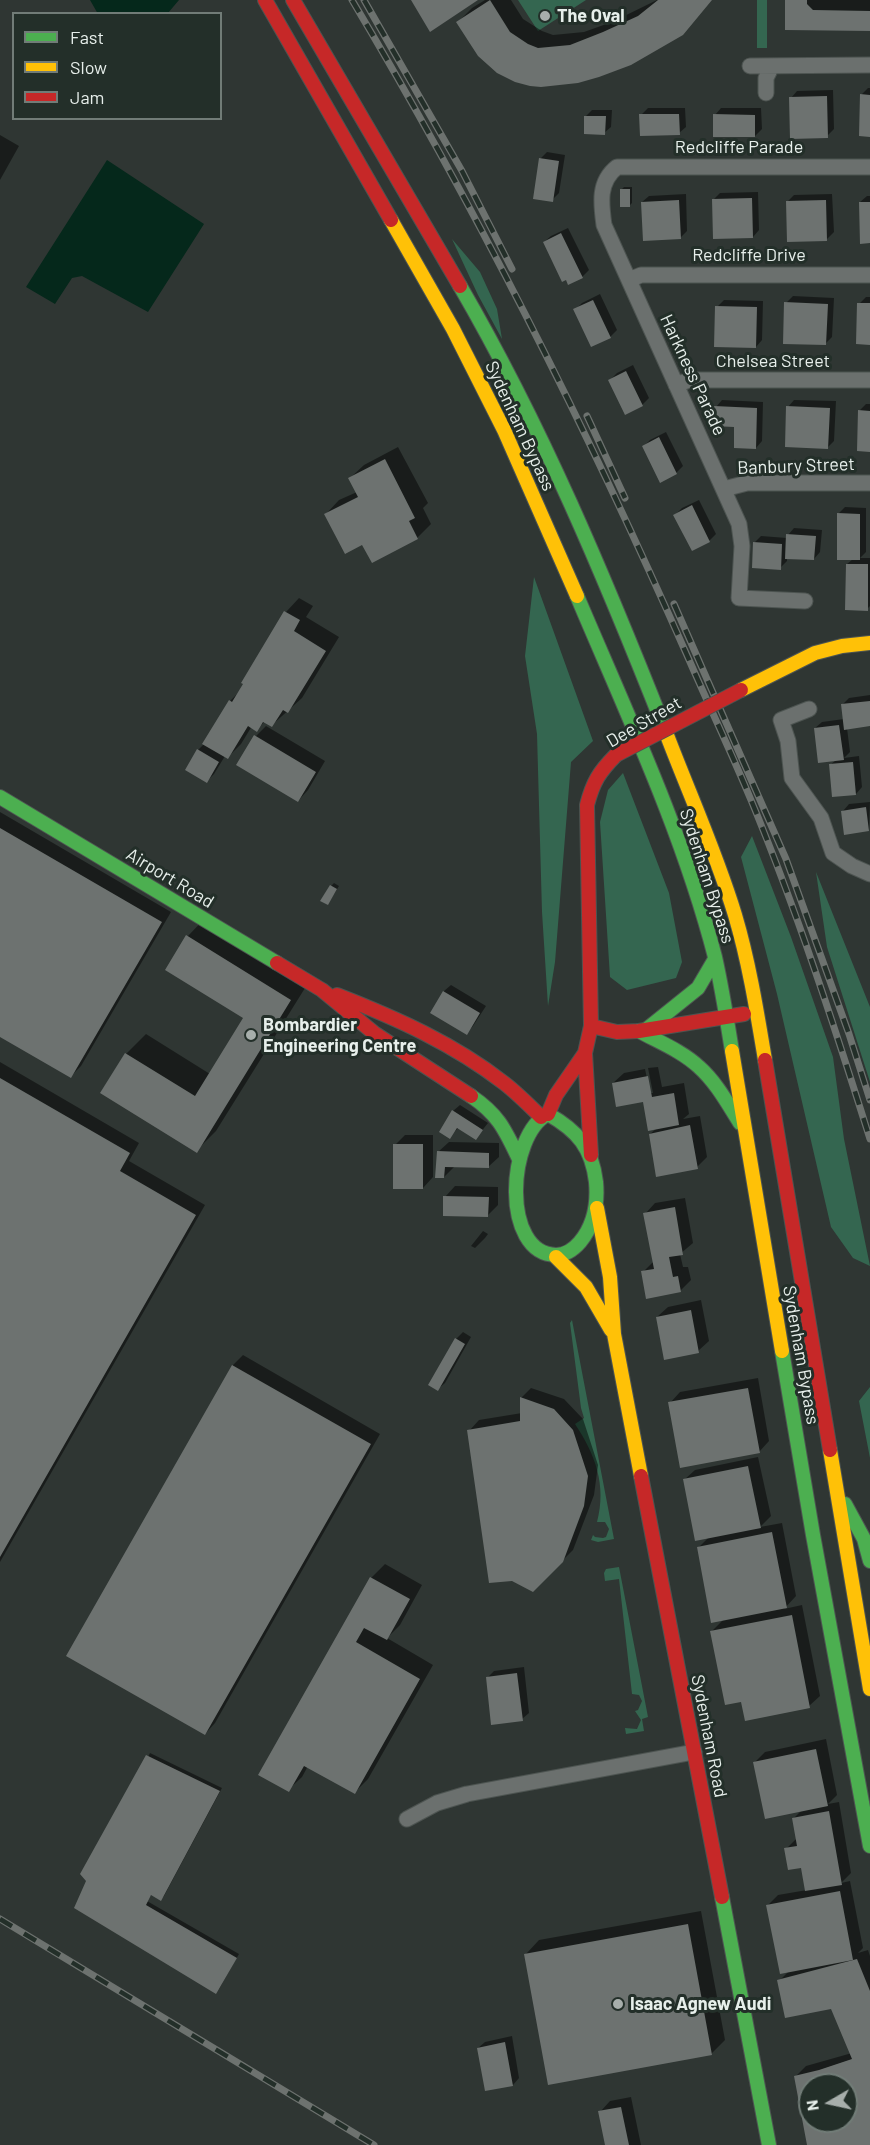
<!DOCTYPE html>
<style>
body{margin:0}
#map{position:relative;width:870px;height:2145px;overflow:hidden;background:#2f3633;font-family:Barlow,sans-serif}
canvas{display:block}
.legend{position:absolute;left:12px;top:12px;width:210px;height:108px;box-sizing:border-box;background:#232f29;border:2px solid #717c77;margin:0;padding:8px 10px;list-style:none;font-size:18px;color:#e7efeb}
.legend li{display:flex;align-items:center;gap:12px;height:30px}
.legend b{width:30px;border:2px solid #717c77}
.north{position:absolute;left:798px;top:2073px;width:60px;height:60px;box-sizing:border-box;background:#232f29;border:2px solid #717c77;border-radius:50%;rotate:261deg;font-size:16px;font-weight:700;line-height:24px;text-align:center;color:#e7efeb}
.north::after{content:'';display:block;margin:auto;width:21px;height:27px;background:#a7aeab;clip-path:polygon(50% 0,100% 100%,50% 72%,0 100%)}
</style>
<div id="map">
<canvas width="870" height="2145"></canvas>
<ul class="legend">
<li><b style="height:8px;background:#4caf50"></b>Fast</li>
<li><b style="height:8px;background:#ffc107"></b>Slow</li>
<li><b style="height:8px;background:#c62828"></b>Jam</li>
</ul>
<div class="north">N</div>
</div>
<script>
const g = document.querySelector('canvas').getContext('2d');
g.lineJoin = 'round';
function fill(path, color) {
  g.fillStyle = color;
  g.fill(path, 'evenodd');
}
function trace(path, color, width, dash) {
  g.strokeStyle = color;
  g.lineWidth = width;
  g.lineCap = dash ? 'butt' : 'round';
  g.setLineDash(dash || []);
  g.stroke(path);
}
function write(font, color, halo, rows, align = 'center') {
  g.font = font + ' Barlow,sans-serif';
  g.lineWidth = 6;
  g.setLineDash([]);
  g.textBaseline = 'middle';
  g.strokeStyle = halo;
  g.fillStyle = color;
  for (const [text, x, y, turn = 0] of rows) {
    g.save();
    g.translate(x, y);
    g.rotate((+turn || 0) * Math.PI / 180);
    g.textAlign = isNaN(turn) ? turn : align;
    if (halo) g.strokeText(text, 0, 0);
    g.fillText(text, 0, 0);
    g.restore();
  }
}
const green = new Path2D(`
 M518 0H586L538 31Z
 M757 0H767V48H757Z
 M452 239 480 272 497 309 502 339 478 295Z
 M534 577 593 741 571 762 555 962 548 1006 542 912 537 734 525 656Z
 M623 773 669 893 682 962 676 978 627 990 610 977 600 822 608 790Z
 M752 836 791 937 833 1057 844 1139 870 1266 853 1258 831 1227 777 994 741 857Z
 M816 872 870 1007V1082L827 947Z
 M572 1320 614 1539 598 1542 591 1540 593 1535 595 1537 603 1538 606 1537 609 1529 605 1522H597C607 1485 595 1454 575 1424L584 1418 581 1408 570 1323Z
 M870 1387V1458L859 1401Z
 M619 1567 648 1717 642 1719 644 1731 626 1734 625 1728 637 1729 641 1720 635 1711 638 1710 642 1701 639 1695 632 1694 619 1579 605 1581 604 1573 606 1569Z`);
const water = new Path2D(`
 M90 0H179L168 13 98 14Z
 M107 160 204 224 148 312 82 276 72 278 55 304 26 287Z`);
const shadow = new Path2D(`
 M485 0H511L523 19 542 31 553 35 584 32 612 22 657 0H710L599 76 458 22 472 8Z
 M787 0H870V30L786 29Z
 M868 88H870V135L861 95Z
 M833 90 834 129 827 136 791 98 797 91Z
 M648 108H685L686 127 679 133 641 115Z
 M721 108H761L762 129 755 136 715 115Z
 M592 110H612L611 127 604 133 586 116Z
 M0 135 19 146 0 180Z
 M547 152 565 155 559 193 552 200 540 159Z
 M624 187H632V203L629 206 621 190Z
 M758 192 759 230 753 237 714 199 720 193Z
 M686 194 687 231 680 238 642 202 649 196Z
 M832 194 834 232 827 239 787 202 794 195Z
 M867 196H870V242L860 202Z
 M568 228 589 270 582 277 544 242 551 236Z
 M600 294 617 330 610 337 575 310 582 303Z
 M793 296 834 298 832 337 826 343 786 303Z
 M866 297H870V343L859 304Z
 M724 300 763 301 762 340 756 347 717 307Z
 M633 365 649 398 642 405 610 380 617 373Z
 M722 400 763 402 762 441 756 448 736 425 716 407Z
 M794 400 836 401 834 441 828 447 788 407Z
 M866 404H870V450L859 411Z
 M666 432 683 466 676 473 644 446 650 440Z
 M398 447 428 503 423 508 431 524 417 538 363 543 326 514 339 500 357 492 350 478 364 465Z
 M699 500 716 534 710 540 692 549 675 515 682 508Z
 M845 507 866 508V552L860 558H870V606L867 609 847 564 853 559 838 514Z
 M794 528 822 530 820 552 814 559 787 557V561L780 568 754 543 761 536 787 538 788 535Z
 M299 598 313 606 306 617 339 637 302 698 272 725 265 721 257 730 252 726 241 744 227 758 225 756 214 774 207 781 198 750 204 744 230 701 241 690 245 684 243 682 286 612Z
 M870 695V725L847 728 850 752 844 758 859 756 862 787 856 794 830 765 836 760 815 728 822 722 844 719 842 705 849 698Z
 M266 726 325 761 308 790 298 801 238 765 256 736Z
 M870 802 869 830 843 811 849 804Z
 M0 812 171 912 81 1066 71 1076 0 1035Z
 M334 883 339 886 328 904 331 886Z
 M207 916 310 980 216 1131 196 1151 126 1054 146 1034 210 1074 245 1018 167 969 188 936Z
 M451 985 486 1006 473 1026 467 1033 432 1012 444 991Z
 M0 1062 139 1143 129 1161 205 1205 0 1562Z
 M658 1067 662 1087 684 1083 689 1114 683 1119 700 1116 707 1157 697 1167 650 1134 657 1128 644 1100 613 1083 624 1073 645 1069 650 1093H653L648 1068Z
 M460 1105 488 1123 476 1138 459 1127 450 1137 453 1111Z
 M405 1135H433V1177L423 1188 395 1145Z
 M449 1142 499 1143V1157L488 1167 455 1166 444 1177 438 1152Z
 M455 1186 498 1187V1205L487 1216 445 1197Z
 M685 1198 693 1243 680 1254 683 1267H688L691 1280 680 1291 643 1272 653 1262 645 1214 655 1203Z
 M483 1231 488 1234 485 1238 475 1248 471 1246Z
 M701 1300 709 1341 698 1351 657 1317 668 1307Z
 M463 1332 471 1337 445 1383 438 1389 456 1339Z
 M243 1355 380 1434 215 1723 205 1734 233 1365Z
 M758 1378 769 1441 759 1452 670 1403 680 1392Z
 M531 1388 564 1399 583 1419 598 1465 594 1495 573 1550 533 1590 469 1431 479 1420 522 1413 521 1398Z
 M758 1457 771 1516 760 1527 782 1523 796 1596 784 1609 802 1605 820 1696 809 1706 743 1700 712 1631 724 1619 698 1548 709 1537 684 1480 695 1470Z
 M385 1564 422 1585 400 1625 387 1638 433 1665 368 1779 354 1793 308 1766 302 1777 288 1790 371 1578Z
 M524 1667 529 1713 522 1719 488 1677 494 1671Z
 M826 1739 837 1795 828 1804 839 1802 851 1873 841 1883 850 1881 863 1948 858 1953 868 1950 870 1956V2145H809L796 2076 806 2066 852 2053 832 2007 779 1981 790 1970 768 1905 778 1895 807 1890 803 1866 786 1849 797 1838 794 1818 802 1810 755 1762 765 1752ZM810 2085H846V2121H810Z
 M150 1753 222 1788 164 1896 161 1899 152 1893 147 1901 239 1954 219 1989 75 1907Z
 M701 1911 725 2040 711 2054 526 1954 539 1940Z
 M512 2036 519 2078 513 2085 478 2048 485 2042Z
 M631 2097 641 2145H606L600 2112 610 2101Z`);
const building = new Path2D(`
 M411 0H478L430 32Z
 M490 0 510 32 528 44 538 48 570 45 603 32 638 16 658 0H712L683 35 631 65 599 77 578 83 541 87 530 86 515 82 497 73 478 56 456 22Z
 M785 0H807V4L813 10 870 11V31L785 30Z
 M860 94 870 95V137L859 136Z
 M827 96 828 138 790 139 789 97Z
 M639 114H679L680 135 640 136Z
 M713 114 755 115V137H713Z
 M584 116H606L605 135 584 134Z
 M539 158 559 161 553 202 533 199Z
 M620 189H630V207H620Z
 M752 198 753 238 713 239 712 199Z
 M679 200 681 239 643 241 641 202Z
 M826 200 827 241 787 242 786 201Z
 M859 202H870V243L860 244Z
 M561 233 583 278 568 285 566 280 562 282 543 242Z
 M593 300 611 338 591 347 573 309Z
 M784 302 828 304 826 345 783 344Z
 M857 303H870V345L856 344Z
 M715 306 757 307 756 348 714 347Z
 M626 371 643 406 625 415 608 380Z
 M714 406 757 408 756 449 734 448V427L713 426Z
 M786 406 830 408 828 449 785 447Z
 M858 410 870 411V452L857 451Z
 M659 437 677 474 660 483 642 446Z
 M385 459 415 518 409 521 418 539 372 563 362 545 345 554 324 514 358 497 348 478Z
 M692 505 710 542 692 551 673 515Z
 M837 513 860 514V560H837Z
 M786 534 816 536 814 560 785 559Z
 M753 542 782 544 781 570 752 568Z
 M846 564H868V611L845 610Z
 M284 611 300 620 294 631 326 651 288 713 283 710 272 727 263 722 257 732 248 726 228 759 202 744 229 700 232 702 243 684 241 683Z
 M870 701V726L844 730 841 704Z
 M839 725 844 760 818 763 814 728Z
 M254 735 316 772 298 802 236 765Z
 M197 749 219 762 207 783 185 770Z
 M853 762 856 795 832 797 829 764Z
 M866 807 869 831 844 835 841 811Z
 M0 828 162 922 71 1078 0 1037Z
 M330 885 337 889 328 905 320 901Z
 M186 935 291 1000 197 1153 100 1093 125 1053 195 1096 243 1018 165 970Z
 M443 991 480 1013 467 1035 430 1013Z
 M648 1076 652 1097 674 1093 679 1125 648 1131 643 1102 616 1107 612 1083Z
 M0 1078 130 1153 120 1171 196 1215 0 1557Z
 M452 1110 483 1130 476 1140 457 1128 450 1139 439 1132Z
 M690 1125 698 1169 656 1177 649 1134Z
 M393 1144H423V1189H393Z
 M437 1151 489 1153V1168L445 1167 444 1178H435Z
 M443 1196 489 1197 488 1217 443 1216Z
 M675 1207 683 1255 669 1257 673 1277 678 1276 681 1292 646 1299 641 1271 654 1269 643 1213Z
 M691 1310 699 1353 664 1360 656 1317Z
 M455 1338 465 1344 438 1391 428 1385Z
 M232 1365 371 1444 205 1735 66 1656Z
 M748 1388 760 1453 680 1468 668 1402Z
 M520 1397 554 1409 573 1430 588 1476 584 1506 563 1562 533 1592 512 1581 489 1583 467 1430 520 1421Z
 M748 1466 761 1528 695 1541 683 1479Z
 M772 1532 787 1608 711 1623 697 1547Z
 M370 1577 410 1599 387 1640 364 1628 356 1642 420 1679 355 1794 304 1766 289 1792 258 1775Z
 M792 1615 810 1708 745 1721 741 1702 725 1705 710 1631Z
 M517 1673 523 1721 491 1725 486 1677Z
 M816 1749 828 1806 765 1819 753 1762Z
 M146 1755 220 1791 161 1901 151 1895 146 1905 237 1958 216 1994 74 1908 86 1881 80 1874Z
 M829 1811 842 1885 805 1891 801 1868 788 1870 784 1848 797 1846 792 1818Z
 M840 1891 853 1960 780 1974 766 1905Z
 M688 1924 712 2055 548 2085 524 1954Z
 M857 1959 870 1991V2145H807L794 2076 819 2070 852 2059 831 2009 785 2018 777 1980ZM810 2085H846V2121H810Z
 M505 2042 513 2086 485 2091 477 2048Z
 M621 2107 629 2145H605L598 2111Z`);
const street = new Path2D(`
 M750 66 870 65
 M766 93V78L772 66
 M629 280 641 275H870
 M676 385 689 380H870
 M724 489 747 483H870
 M805 601 739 598 742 546 739 524 604 225C601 203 598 182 617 167H870
 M809 709 781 720 788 741 792 778 821 818 833 853 852 866 870 874
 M407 1819 437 1803 467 1794 694 1752`);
const fast = new Path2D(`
 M460 286C542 427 605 578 665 730
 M577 596C627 714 683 833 715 957 722 988 727 1020 732 1051
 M0 797 277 963
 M647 1029 698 988 715 959
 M639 1031C659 1042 682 1051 699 1067 716 1082 728 1104 740 1123
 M471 1096C499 1115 505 1130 519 1159
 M548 1114C578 1131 592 1148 596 1182 598 1204 594 1225 580 1242 574 1249 566 1255 556 1255 501 1254 507 1135 548 1114Z
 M782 1351 813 1535 870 1846
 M845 1504 864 1539 870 1561
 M722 1897 769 2145`);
const slow = new Path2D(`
 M391 220 453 329 504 430 577 596
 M741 690 815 653 842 646 870 643
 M665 730C688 791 716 852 735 915 749 962 757 1012 765 1060
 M732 1051 782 1351
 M597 1208 610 1277 614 1334 641 1476
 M556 1257 586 1287 611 1330
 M830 1450 870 1689`);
const jam = new Path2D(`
 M265 0 391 220
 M293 0 460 286
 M277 963 322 990 374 1033 471 1096
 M337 995C396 1018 454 1044 504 1083 517 1093 529 1105 541 1117
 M591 1026 617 1032 639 1031 744 1014
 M765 1060 830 1450
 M548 1114 556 1095 585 1053
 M591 1155 585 1053 591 1026 587 805C593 782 599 772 616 755
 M641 1476 722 1897`);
const rail = new Path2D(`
 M352 0C479 213 590 435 690 662 710 708 732 754 751 800 797 911 834 1025 870 1139
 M364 0 462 171 512 269
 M587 416 625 498
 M674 604 786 859 849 1034 870 1100
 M0 1919 374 2145`);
const jamBridge = new Path2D(`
 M616 755 741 690`);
const markers = [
 [545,16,6,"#a7aeab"],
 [251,1035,6,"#a7aeab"],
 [618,2004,6,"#a7aeab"]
];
const poiNames = [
 ["The Oval",557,16],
 ["Bombardier",263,1025],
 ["Engineering Centre",263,1046],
 ["Isaac Agnew Audi",630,2004]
];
const streetNames = [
 ["Redcliffe Parade",739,147],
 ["Redcliffe Drive",749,255],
 ["Chelsea Street",773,361],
 ["Harkness Parade",693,375,65],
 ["Sydenham Bypass",520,426,65],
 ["Banbury Street",796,466,-2],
 ["Dee Street",644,722,-30],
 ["Sydenham Bypass",707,876,72],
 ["Airport Road",170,878,31],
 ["Sydenham Bypass",801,1355,80],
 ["Sydenham Road",709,1736,79]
];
fill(green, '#346650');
fill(water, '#05281b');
fill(shadow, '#0007');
fill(building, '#6d7270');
trace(street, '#4d5451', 17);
trace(fast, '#4d5451', 16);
trace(slow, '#4d5451', 16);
trace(jam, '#4d5451', 16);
trace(street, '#6b706e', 15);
trace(fast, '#4caf50', 14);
trace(slow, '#ffc107', 14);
trace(jam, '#c62828', 14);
trace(rail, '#6d726f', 7);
trace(rail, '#232f29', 4.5, [14]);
trace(jamBridge, '#4d5451', 16, []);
trace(jamBridge, '#c62828', 14);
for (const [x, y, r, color] of markers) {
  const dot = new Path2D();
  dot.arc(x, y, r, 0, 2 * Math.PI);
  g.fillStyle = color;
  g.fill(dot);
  trace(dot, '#232f29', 2);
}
write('bold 18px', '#e7efeb', '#232f29', poiNames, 'left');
write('18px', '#e7efeb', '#232f29', streetNames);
</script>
